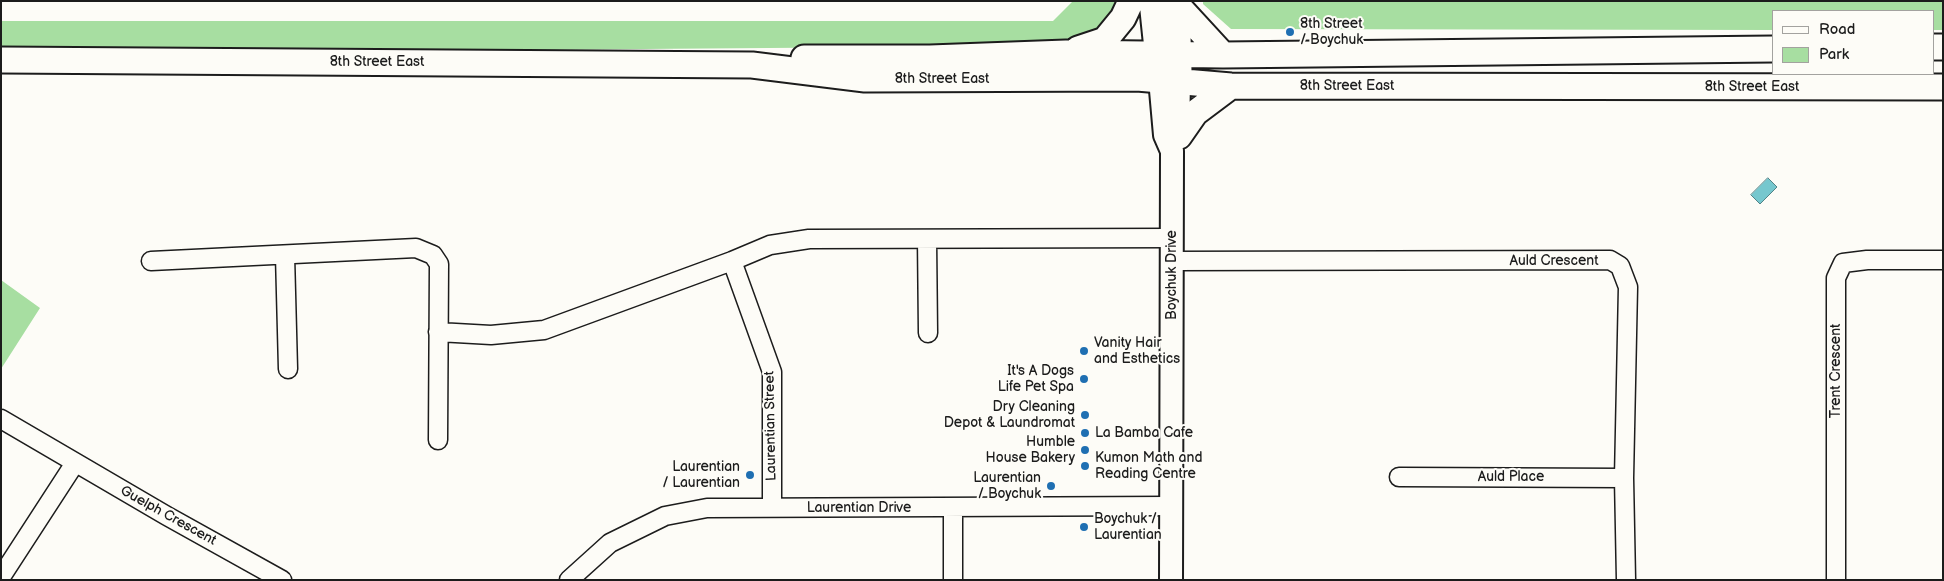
<!DOCTYPE html>
<style>
body{margin:0}
#map{position:relative;width:1944px;height:581px;overflow:hidden;background:#fdfcf7;font-family:"Balsamiq Sans",sans-serif}
canvas{display:block}
.frame{position:absolute;inset:0;border:2px solid #1c1c1c;pointer-events:none}
.legend{position:absolute;left:1772px;top:10px;width:162px;height:65px;box-sizing:border-box;background:#fdfcf7;border:1px solid #a3a29f;margin:0;padding:6px 9px;list-style:none;font-size:15px;color:#1c1c1c}
.legend li{display:flex;align-items:center;gap:10px;height:25px}
.legend b{width:25px;border:1px solid #a3a29f}
</style>
<div id="map">
<canvas width="1944" height="581"></canvas>
<div class="frame"></div>
<ul class="legend">
<li><b style="height:6px;background:#fdfcf7"></b>Road</li>
<li><b style="height:14px;background:#a7dea1"></b>Park</li>
</ul>
</div>
<script>
const g = document.querySelector('canvas').getContext('2d');
g.lineJoin = 'round';
function fill(path, color) {
  g.fillStyle = color;
  g.fill(path, 'evenodd');
}
function trace(path, color, width, dash) {
  g.strokeStyle = color;
  g.lineWidth = width;
  g.lineCap = dash ? 'butt' : 'round';
  g.setLineDash(dash || []);
  g.stroke(path);
}
function write(font, color, halo, rows, align = 'center') {
  g.font = font + ' "Balsamiq Sans",sans-serif';
  g.lineWidth = 4;
  g.setLineDash([]);
  g.textBaseline = 'middle';
  g.strokeStyle = halo;
  g.fillStyle = color;
  for (const [text, x, y, turn = 0] of rows) {
    g.save();
    g.translate(x, y);
    g.rotate((+turn || 0) * Math.PI / 180);
    g.textAlign = isNaN(turn) ? turn : align;
    if (halo) g.strokeText(text, 0, 0);
    g.fillText(text, 0, 0);
    g.restore();
  }
}
const green = new Path2D(`
 M1073 1H1123C1120 7 1117 14 1112 18 1090 41 1049 41 1019 46L17 54 1 52V21H1053Z
 M1203 1H1943V30H1933V11H1773V30L1231 29 1203 4Z
 M1 280 40 308 1 369Z`);
const water = new Path2D(`
 M1768 178 1777 187 1760 204 1751 195Z`);
const minor = new Path2D(`
 M927 239 928 333
 M285 255 288 369
 M151 261 416 248 433 255 439 264 438 440
 M732 261 772 372V507
 M1172 261 1610 260 1620 266 1628 287 1624 478 1626 580
 M438 332 491 335 544 330 732 261 770 245 809 239 1172 238
 M1 419 167 516 282 580
 M1399 477 1624 478
 M1 577 75 463
 M569 580 610 543 665 516 707 508 1171 506
 M953 580V508
 M1836 580V278L1843 263 1867 260H1943`);
const tertiary = new Path2D(`
 M1160 79 1165 135 1172 151 1171 580
 M1178 132 1179 81`);
const secondary = new Path2D(`
 M1152 1 1159 68
 M1177 1 1179 71
 M1177 5 1223 55
 M1933 47H1943
 M1078 49 1105 40 1123 18 1131 1
 M804 58H930L1066 53 1223 55 1773 49
 M1 60 752 65 865 79 1137 78 1231 86 1943 87
 M1179 136 1195 113 1231 86`);
const markers = [
 [1290,32,5,"#1f6fb2"],
 [1084,351,5,"#1f6fb2"],
 [1084,379,5,"#1f6fb2"],
 [1085,415,5,"#1f6fb2"],
 [1085,433,5,"#1f6fb2"],
 [1085,450,5,"#1f6fb2"],
 [1085,466,5,"#1f6fb2"],
 [750,475,5,"#1f6fb2"],
 [1051,486,5,"#1f6fb2"],
 [1084,527,5,"#1f6fb2"]
];
const poiNames = [
 ["8th Street",1300,24],
 ["/ Boychuk",1300,40],
 ["Vanity Hair",1094,343],
 ["and Esthetics",1094,359],
 ["It's A Dogs",1074,371,"right"],
 ["Life Pet Spa",1074,387,"right"],
 ["Dry Cleaning",1075,407,"right"],
 ["Depot & Laundromat",1075,423,"right"],
 ["La Bamba Cafe",1095,433],
 ["Humble",1075,442,"right"],
 ["House Bakery",1075,458,"right"],
 ["Kumon Math and",1095,458],
 ["Reading Centre",1095,474],
 ["Laurentian",740,467,"right"],
 ["/ Laurentian",740,483,"right"],
 ["Laurentian",1041,478,"right"],
 ["/ Boychuk",1041,494,"right"],
 ["Boychuk /",1094,519],
 ["Laurentian",1094,535]
];
const streetNames = [
 ["8th Street East",377,62],
 ["8th Street East",942,79],
 ["8th Street East",1347,86],
 ["8th Street East",1752,87],
 ["Auld Crescent",1554,261],
 ["Boychuk Drive",1172,275,-90],
 ["Trent Crescent",1836,371,-90],
 ["Laurentian Street",771,426,-91],
 ["Auld Place",1511,477],
 ["Laurentian Drive",859,508],
 ["Guelph Crescent",168,516,29]
];
fill(green, '#a7dea1');
fill(water, '#76c7ce');
trace(water, '#528387', 1);
trace(minor, '#1c1c1c', 21);
trace(tertiary, '#1c1c1c', 26);
trace(secondary, '#1c1c1c', 29);
trace(minor, '#fdfcf7', 18);
trace(tertiary, '#fdfcf7', 22);
trace(secondary, '#fdfcf7', 25);
for (const [x, y, r, color] of markers) {
  const dot = new Path2D();
  dot.arc(x, y, r, 0, 2 * Math.PI);
  g.fillStyle = color;
  g.fill(dot);
  trace(dot, '#fdfcf7', 2);
}
write('14px', '#1c1c1c', '#fdfcf7', poiNames, 'left');
write('14px', '#1c1c1c', '#fdfcf7', streetNames);
</script>
